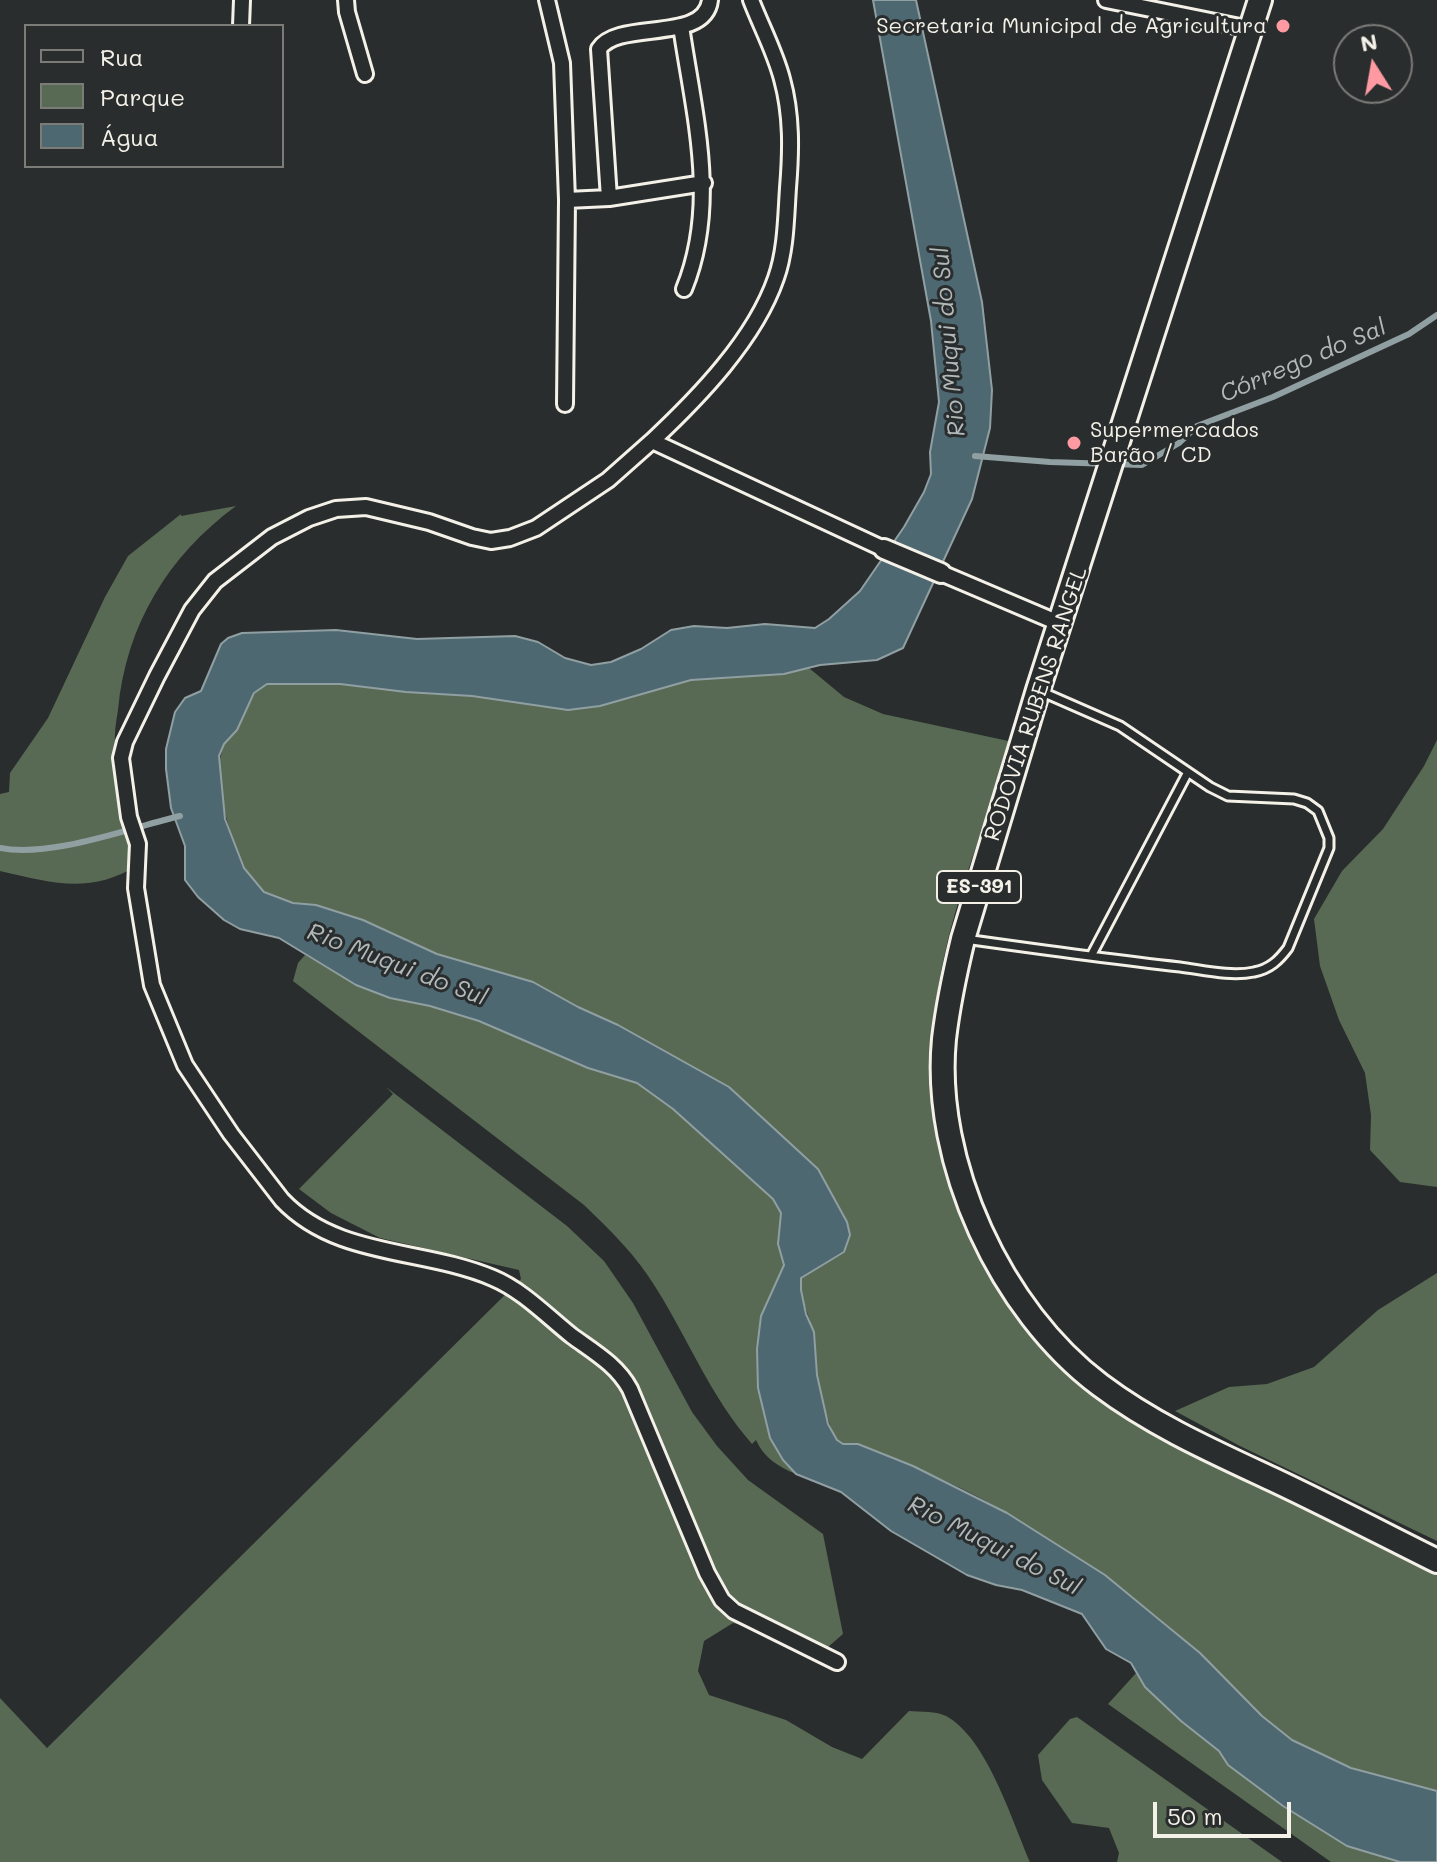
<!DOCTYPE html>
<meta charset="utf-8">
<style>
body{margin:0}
#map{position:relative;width:1437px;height:1862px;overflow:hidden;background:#2a2d2e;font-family:Mali,sans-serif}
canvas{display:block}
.legend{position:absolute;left:24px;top:24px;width:260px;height:144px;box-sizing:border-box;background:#2a2d2e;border:2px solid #7b7b78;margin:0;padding:10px 14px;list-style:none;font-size:24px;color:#f4f1e8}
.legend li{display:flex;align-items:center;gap:16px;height:40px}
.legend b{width:40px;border:2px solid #7b7b78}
.north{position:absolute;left:1333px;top:24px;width:80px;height:80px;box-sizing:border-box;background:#2a2d2e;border:2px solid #7b7b78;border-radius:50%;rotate:349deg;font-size:22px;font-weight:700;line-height:32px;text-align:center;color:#f4f1e8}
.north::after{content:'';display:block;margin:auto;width:28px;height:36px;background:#ff9aa2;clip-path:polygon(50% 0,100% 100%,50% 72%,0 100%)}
.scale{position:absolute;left:1153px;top:1802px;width:138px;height:36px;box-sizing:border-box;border:4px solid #f4f1e8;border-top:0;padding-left:10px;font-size:24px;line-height:28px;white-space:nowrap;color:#f4f1e8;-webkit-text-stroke:6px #2a2d2e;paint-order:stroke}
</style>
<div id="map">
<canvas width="1437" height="1862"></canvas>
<ul class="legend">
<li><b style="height:10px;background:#2a2d2e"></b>Rua</li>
<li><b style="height:22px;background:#586a53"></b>Parque</li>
<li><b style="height:22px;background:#4e6872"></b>Água</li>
</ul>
<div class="north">N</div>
<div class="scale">50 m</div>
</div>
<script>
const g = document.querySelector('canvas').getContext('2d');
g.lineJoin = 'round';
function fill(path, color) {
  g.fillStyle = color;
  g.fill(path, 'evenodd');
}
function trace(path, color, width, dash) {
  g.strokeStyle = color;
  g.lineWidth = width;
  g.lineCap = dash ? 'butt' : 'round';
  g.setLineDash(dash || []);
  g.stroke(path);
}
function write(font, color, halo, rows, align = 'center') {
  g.font = font + ' Mali,sans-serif';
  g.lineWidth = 6;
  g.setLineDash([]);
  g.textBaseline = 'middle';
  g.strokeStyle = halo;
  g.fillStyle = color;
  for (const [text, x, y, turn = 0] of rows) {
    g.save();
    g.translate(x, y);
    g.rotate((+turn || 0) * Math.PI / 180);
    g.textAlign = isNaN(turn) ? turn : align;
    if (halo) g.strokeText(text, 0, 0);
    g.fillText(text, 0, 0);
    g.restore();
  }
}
const green = new Path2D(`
 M236 506C168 556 126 625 118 710 116 722 114 734 115 746 115 760 118 775 120 789 124 815 126 841 139 865 88 895 54 883 0 871V794L9 792 10 773 48 718 105 597 128 556 181 514V516Z
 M809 668 844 697 883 714 1013 742C987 818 956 894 941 972 921 1074 940 1187 990 1277 1014 1322 1054 1354 1092 1386 1105 1396 1116 1408 1130 1417 1148 1429 1169 1439 1188 1449 1269 1494 1354 1530 1437 1572V1791C1387 1781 1339 1766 1294 1741 1258 1720 1231 1683 1201 1655 1144 1601 1077 1555 1010 1515 968 1489 919 1469 873 1450 864 1447 843 1445 838 1441 830 1434 818 1385 817 1373 815 1359 817 1343 813 1331 808 1312 800 1298 801 1278L844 1253 848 1228 844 1215 818 1169 729 1087 618 1025 578 1007 537 985 437 954 363 920 316 905 293 903 266 893 244 868 236 851 222 803 219 763 224 744 244 716 255 693 267 684H340L406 692 472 696 568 710 600 706 691 680 784 674Z
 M1437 740V1187L1400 1182 1370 1150 1371 1115 1365 1073 1339 1020 1320 966 1314 919 1342 871 1383 829 1424 766Z
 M305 955 356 985 390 998 430 1006 479 1021 588 1068 637 1083 673 1109 773 1199 781 1213 778 1243 784 1265 761 1316 757 1349 758 1388 770 1438 783 1460 796 1474C780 1468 763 1457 756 1440L752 1444C709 1394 690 1342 656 1288 636 1255 611 1231 584 1205L293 981 298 963Z
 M386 1087 567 1226 604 1261 633 1303 692 1412 717 1446 748 1480 823 1534 843 1634 821 1653C786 1649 766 1631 733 1623L704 1641 698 1671 709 1695 786 1720 832 1747 862 1759 909 1711C920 1712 937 1711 946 1716 987 1738 1012 1821 1030 1862H0V1698L47 1748 521 1279 519 1270 380 1238 331 1213 299 1189 393 1094Z
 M1437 1273V1541L1240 1446 1175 1411 1229 1387 1267 1384 1314 1367 1378 1310Z
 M1137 1672 1145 1687 1181 1721 1219 1751 1228 1765 1283 1806 1347 1846 1400 1862H1331L1108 1704Z
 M1077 1717 1282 1862H1117L1119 1853 1109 1828 1072 1823 1042 1780 1038 1755 1070 1719Z`);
const water = new Path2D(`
 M873 0H916L982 302 992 390 990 428 972 499 903 648 877 660 820 665 784 674 691 680 600 706 568 710 472 696 406 692 340 684H267L254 693 237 730 224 744 219 756 225 819 244 868 264 892 293 903 316 905 363 920 437 954 533 982 578 1007 618 1025 729 1087 818 1169 847 1222 850 1235 844 1252 801 1278V1290L806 1314 814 1332 817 1375 828 1424 837 1440 843 1444H858L913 1466 1007 1513 1105 1575 1200 1653 1262 1716 1292 1740 1351 1768 1437 1791V1862H1400L1347 1846 1283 1806 1228 1765 1219 1751 1181 1721 1145 1687 1131 1663 1106 1649 1082 1614 1022 1590 996 1585 967 1575 891 1531 841 1492 796 1474 783 1460 770 1438 758 1388 757 1349 761 1316 784 1265 778 1244 781 1213 773 1199 673 1109 637 1083 588 1068 479 1021 430 1006 390 998 356 985 279 938 240 929 224 920 198 897 185 880V846L171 808 166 769V749L175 712 185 698 201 691 221 644 228 638 242 633 336 630 417 639 515 636 538 642 565 658 591 665 611 662 641 649 671 630 694 626 727 628 765 624 815 628 829 619 860 591 904 527 924 492 931 474 930 452 939 402 931 321Z`);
const stream = new Path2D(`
 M975 456 1050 462 1142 465 1179 443 1197 426 1273 397 1409 334 1437 315
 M0 848C51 858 129 828 180 816`);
const service = new Path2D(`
 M965 939C1036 949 1108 959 1180 967 1203 970 1231 977 1254 972 1270 969 1279 960 1288 948L1329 848V838L1318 811 1307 803 1294 799 1228 796 1210 787 1120 726 1040 691
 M1091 956 1188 772`);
const minor = new Path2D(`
 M346 0 347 12 365 74
 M547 0 562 63 567 200 609 198 704 183
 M751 0C761 26 775 52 782 79 792 115 791 151 788 188 786 217 786 250 776 278 755 339 699 397 652 441L884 549
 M1106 0 1250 29
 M241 26 242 0
 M681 26C694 115 719 203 684 289
 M609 198 599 49C618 19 705 44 710 0
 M565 404 567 200
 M652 441 608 480 536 528 510 538 491 541 472 537 429 522 366 507 336 509 309 518 272 537 215 581 192 610 157 676 125 742 121 758 129 817 138 844 136 888 152 985 185 1065 231 1134 282 1200C337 1258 423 1248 493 1278 522 1290 547 1316 572 1336 594 1352 617 1365 630 1389L707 1573 722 1600 734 1611 837 1662
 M941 573 1061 624`);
const tertiary = new Path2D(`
 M884 549 941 573`);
const primary = new Path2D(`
 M1260 0 1038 690 963 939C955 972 948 1005 944 1039 932 1162 1001 1311 1100 1385 1153 1425 1214 1452 1274 1480 1329 1506 1383 1534 1437 1561`);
const markers = [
 [1283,26,8,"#ff9aa2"],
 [1074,443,8,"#ff9aa2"]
];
const shields = [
 [979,887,84]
];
const shieldNames = [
 ["ES-391",979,887]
];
const poiNames = [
 ["Secretaria Municipal de Agricultura",1267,26],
 ["Supermercados",1090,430,"left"],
 ["Barão / CD",1090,455,"left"]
];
const streetNames = [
 ["RODOVIA RUBENS RANGEL",1036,704,-72]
];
const waterNames = [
 ["Rio Muqui do Sul",949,342,-95],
 ["Córrego do Sal",1303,361,-23],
 ["Rio Muqui do Sul",397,965,21],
 ["Rio Muqui do Sul",994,1546,27]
];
fill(green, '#586a53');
fill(water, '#4e6872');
trace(water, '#909fa1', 2);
trace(stream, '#909fa1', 6);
trace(service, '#f4f1e8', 13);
trace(minor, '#f4f1e8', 20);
trace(tertiary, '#f4f1e8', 24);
trace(primary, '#f4f1e8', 28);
trace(service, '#2a2d2e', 7);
trace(minor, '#2a2d2e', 14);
trace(tertiary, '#2a2d2e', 18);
trace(primary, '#2a2d2e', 22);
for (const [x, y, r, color] of markers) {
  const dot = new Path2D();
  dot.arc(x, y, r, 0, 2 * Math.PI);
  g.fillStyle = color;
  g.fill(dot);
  trace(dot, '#2a2d2e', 3);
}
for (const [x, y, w] of shields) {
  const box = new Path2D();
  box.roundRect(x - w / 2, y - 16, w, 32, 6);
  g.fillStyle = '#2a2d2e';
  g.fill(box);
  trace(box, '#f4f1e8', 2);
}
write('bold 20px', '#f4f1e8', null, shieldNames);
write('22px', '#f4f1e8', '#2a2d2e', poiNames, 'right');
write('22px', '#f4f1e8', '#2a2d2e', streetNames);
write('italic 24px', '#b2bab9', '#2a2d2e', waterNames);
</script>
